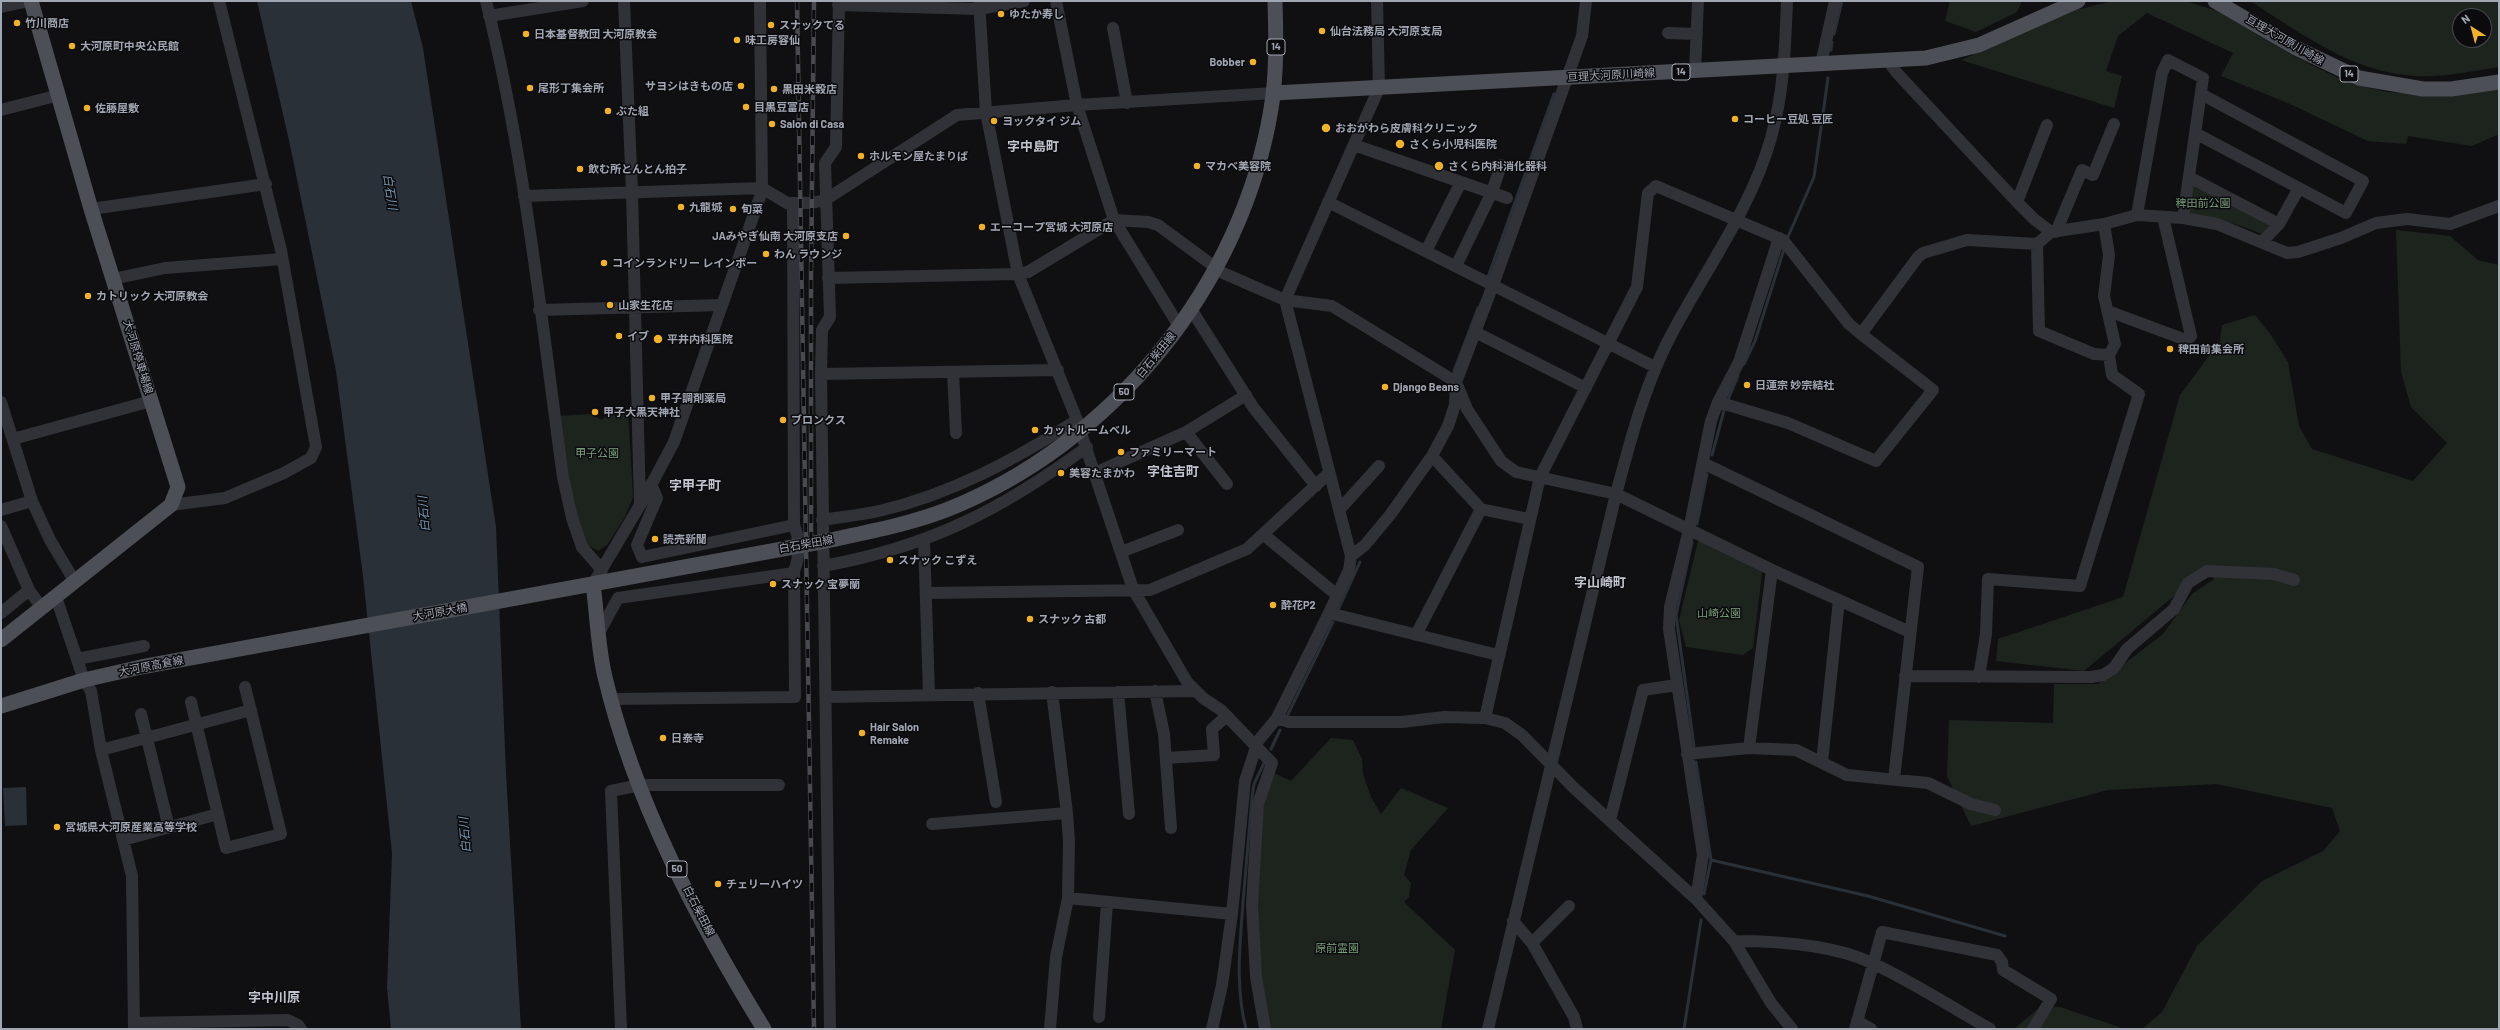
<!DOCTYPE html>
<meta charset="utf-8">
<style>
body{margin:0}
#map{position:relative;width:2500px;height:1030px;overflow:hidden;background:#101012;font-family:Barlow,sans-serif}
canvas{display:block}
.frame{position:absolute;inset:0;border:2px solid #a1a6b3;pointer-events:none}
.north{position:absolute;left:2452px;top:8px;width:40px;height:40px;box-sizing:border-box;background:#0b0b0d;border:1px solid #47494f;border-radius:50%;rotate:324deg;font-size:11px;font-weight:700;line-height:16px;text-align:center;color:#a1a6b3}
.north::after{content:'';display:block;margin:auto;width:14px;height:18px;background:#f1b229;clip-path:polygon(50% 0,100% 100%,50% 72%,0 100%)}
</style>
<div id="map">
<canvas width="2500" height="1030"></canvas>
<div class="frame"></div>
<div class="north">N</div>
</div>
<script>
const g = document.querySelector('canvas').getContext('2d');
g.lineJoin = 'round';
function fill(path, color) {
  g.fillStyle = color;
  g.fill(path, 'evenodd');
}
function trace(path, color, width, dash) {
  g.strokeStyle = color;
  g.lineWidth = width;
  g.lineCap = dash ? 'butt' : 'round';
  g.setLineDash(dash || []);
  g.stroke(path);
}
function write(font, color, halo, rows, align = 'center') {
  g.font = font + ' Barlow,"Noto Sans JP",sans-serif';
  g.lineWidth = 3;
  g.setLineDash([]);
  g.textBaseline = 'middle';
  g.strokeStyle = halo;
  g.fillStyle = color;
  for (const [text, x, y, turn = 0] of rows) {
    g.save();
    g.translate(x, y);
    g.rotate((+turn || 0) * Math.PI / 180);
    g.textAlign = isNaN(turn) ? turn : align;
    if (halo) g.strokeText(text, 0, 0);
    g.fillText(text, 0, 0);
    g.restore();
  }
}
const green = new Path2D(`
 M1950 1H2022L2017 12 1976 32 1945 21Z
 M2113 1H2186L2220 12 2292 55 2346 82 2387 92 2430 95 2499 89V134L2472 146 2408 136 2406 144 2368 141 2290 104 2221 76 2233 53 2147 13 2118 36 2106 71 2122 76 2114 108 1961 60 2076 10Z
 M2250 1H2499V67C2472 71 2442 78 2414 76 2351 72 2301 33 2250 1ZM2460 16H2484V40H2460Z
 M2192 182 2271 223 2262 234C2239 225 2218 217 2193 217L2189 212Z
 M2396 230 2450 236 2478 260 2499 265V1029H2142L2162 1012 2197 946 2262 881 2323 851 2340 831 2332 808 2216 784 2108 790 1971 826 1947 776 1949 720 2053 723 2054 684H2098L2163 634 2192 594 2214 579 2210 566 2084 671 1996 661 1998 639 2123 597 2180 395 2220 341 2222 325 2255 315 2271 335 2288 362 2299 426 2312 449 2413 481 2447 443 2411 407 2401 372Z
 M614 410 628 411 633 497 625 517 607 545 598 551 586 544 575 514 558 416 591 414 602 420Z
 M1699 537 1759 568 1762 573 1753 648 1743 655 1686 647 1679 620Z
 M1331 738 1353 740 1362 759 1363 774 1371 797 1381 814 1401 788 1448 808 1411 850 1404 875 1411 883 1409 897 1404 902 1455 950 1441 1029H1268L1260 993 1256 908 1264 797 1274 773 1291 781Z
 M2060 1007 2125 1029H2014L2039 1008Z`);
const water = new Path2D(`
 M257 1H411L423 48 496 527 506 774 521 1029H391L387 988 392 853 363 576 336 371 290 145Z
 M26 787 27 825 5 826 3 788Z`);
const stream = new Path2D(`
 M1834 34 1842 1
 M1831 50 1832 42
 M1787 239 1814 177 1828 78
 M1488 277 1554 94
 M1744 364 1755 341 1785 246
 M1454 371 1478 308
 M1727 402 1738 376
 M1712 455 1725 407
 M1697 524 1707 474
 M1692 542 1676 615 1694 746
 M1339 608 1360 562
 M1288 714 1333 622
 M1271 749 1280 730
 M1696 762 1711 860 1704 894
 M1711 860 1868 896 2005 936
 M1246 1029C1235 986 1240 945 1243 902 1246 867 1249 833 1252 798L1254 784 1264 763
 M1684 1029 1701 920`);
const minor = new Path2D(`
 M486 1C525 157 541 318 563 477L572 518 582 547 602 570
 M979 1 986 112 1018 274 1075 415 1133 589 1187 682 1203 698 1221 710 1272 763 1258 804 1252 905 1256 977 1265 1029
 M1056 1 1077 105 1114 220 1179 326
 M838 5 979 9 1024 1
 M1 7 29 1
 M489 16 583 1
 M1113 28 1127 103
 M1668 33 1697 34
 M1888 61 1897 73 2017 202 2034 219 2051 232
 M1821 64 1835 1
 M1695 72 1698 1
 M1 110 59 95
 M2195 133 2346 213 2363 181 2201 94
 M1354 145 1507 198
 M2189 177 2279 224
 M524 196 762 188 787 203H812L825 200 957 115 1077 105 1274 93
 M1328 202 1655 367
 M2017 202 2047 125
 M91 209 266 184
 M2137 215 2162 73 2168 60 2203 78 2183 218
 M2056 232 2082 170 2093 175 2114 124
 M2262 242 2279 224 2299 188
 M2037 244 2039 331 2094 354 2109 355
 M1426 251 1461 182
 M1456 266 1492 192 1501 165
 M828 278 1018 274 1028 272 1114 220 1148 222 1158 225 1223 273 1285 300 1332 306 1456 382 1467 409 1501 461 1516 472 1616 494 1772 570 1910 632
 M113 279 165 268 282 259
 M1191 309 1253 407 1316 486
 M539 310 722 305
 M2108 311 2186 340 2191 336 2163 217
 M1475 332 1586 388
 M953 372 956 433
 M821 374 1058 370
 M1 402 32 501 50 540 75 582
 M1718 402 1788 423 1876 461 1933 390 1861 334
 M1186 432 1227 484
 M13 439 151 401
 M1432 456 1481 509 1529 519
 M1703 463 1918 567 1894 779
 M1095 473 1186 432 1246 395
 M651 484 657 498 637 545 642 557 794 525
 M641 504 674 442 760 197 762 188 760 1
 M171 505 225 498 284 473 311 458 316 447 281 250 219 1
 M1340 509 1379 466
 M1 510 32 501
 M822 520C841 517 861 515 879 511 952 494 1014 460 1077 420
 M1 526 29 590 42 608
 M1264 535 1337 595
 M924 540 929 694
 M1121 552 1178 530
 M1351 556 1365 545 1390 515 1432 456 1448 426 1455 405 1456 382 1493 285 1582 36 1586 1
 M823 566C929 547 1001 510 1087 447
 M593 584 640 505 632 192 624 1
 M926 593 1150 590 1247 549 1329 473
 M56 597 84 680 91 691 101 750 132 876 134 1029
 M1 613 29 590
 M1329 613 1498 655
 M600 631 618 598 794 573
 M1416 635 1481 509
 M77 659 144 646
 M1905 676 2091 677 2103 675 2114 668 2127 649 2174 609 2188 583 2207 571 2274 574 2294 580
 M1979 677 1986 634 1988 579 2080 586 2139 394 2112 375 2109 355 2115 344 2104 296 2109 255 2104 224
 M1155 691 1164 734 1171 828
 M1052 692 1067 813
 M1118 692 1129 814
 M978 693 996 802
 M826 697 1194 691
 M611 699 795 697 794 571C800 556 800 540 794 525L793 203
 M191 702 226 848 281 834 245 687
 M141 714 169 828
 M1277 718 1289 722H1402L1444 717 1485 718 1505 723 1522 735 1574 788 1696 899 1734 941 1771 1003 1792 1029
 M1485 718 1540 477 1637 287 1648 193 1656 186 1783 240 1849 324 1861 334 1918 257 1923 253 1967 240 2037 244 2051 232 2104 224 2137 215 2183 218 2217 224 2287 253 2298 252 2341 238 2376 223 2407 219 2450 224 2499 206
 M1749 748 1772 570
 M101 750 251 710
 M1687 754 1749 748 1796 750 1847 775 1928 783 1971 804 1995 810
 M1166 758 1214 755 1212 729 1227 716
 M1822 762 1839 600
 M1610 820 1643 690 1677 685
 M932 824 1067 813 1069 841 1068 898 1056 957 1050 1029
 M123 840 218 814
 M1068 898 1232 914
 M1696 899 1703 855 1669 629 1670 607 1689 530 1711 421 1718 402 1739 362 1779 238
 M1513 921 1532 943 1574 1017 1577 1029
 M1734 941C1777 941 1834 945 1872 963 1913 982 1951 1007 1990 1029
 M1532 943 1569 906
 M1099 1017 1107 902
 M1857 1021 1871 1029
 M135 1023 288 1020 298 1025 301 1029
 M621 1029 611 791 640 785H779
 M830 1029 821 374 822 330 830 317 825 163 836 147 839 1
 M1212 1029 1222 985 1232 914 1245 781 1258 741 1277 718 1329 613 1349 570 1351 556 1285 300 1379 88 1377 1
 M1488 1029 1616 494C1630 442 1643 391 1667 343 1701 276 1751 210 1771 138 1784 91 1785 50 1787 1
 M1855 1029 1882 932 1997 955 2002 962 2003 970 2051 999 2033 1029`);
const major = new Path2D(`
 M2215 1 2296 48 2359 78 2423 89H2451L2499 82
 M1274 93 1926 58 1979 45 2078 1
 M593 584C597 613 598 649 605 677 634 800 698 922 764 1029
 M1 640 171 505 178 487 91 209 31 1
 M1 706 84 680 141 667 826 541C866 532 907 525 946 510 1112 444 1242 286 1271 109 1277 74 1276 37 1275 1`);
const rail = new Path2D(`
 M797 1 814 1029
 M811 541V275L814 1`);
const markers = [
 [1001,14,4,"#f1b229"],
 [17,23,4,"#f1b229"],
 [771,25,4,"#f1b229"],
 [1322,31,4,"#f1b229"],
 [526,34,4,"#f1b229"],
 [737,40,4,"#f1b229"],
 [72,46,4,"#f1b229"],
 [1253,62,4,"#f1b229"],
 [741,86,4,"#f1b229"],
 [530,88,4,"#f1b229"],
 [774,89,4,"#f1b229"],
 [746,107,4,"#f1b229"],
 [87,108,4,"#f1b229"],
 [608,111,4,"#f1b229"],
 [1735,119,4,"#f1b229"],
 [994,121,4,"#f1b229"],
 [772,124,4,"#f1b229"],
 [1326,128,5,"#f1b229"],
 [1400,144,5,"#f1b229"],
 [861,156,4,"#f1b229"],
 [1197,166,4,"#f1b229"],
 [1439,166,5,"#f1b229"],
 [580,169,4,"#f1b229"],
 [681,207,4,"#f1b229"],
 [733,209,4,"#f1b229"],
 [982,227,4,"#f1b229"],
 [846,236,4,"#f1b229"],
 [766,254,4,"#f1b229"],
 [604,263,4,"#f1b229"],
 [88,296,4,"#f1b229"],
 [610,305,4,"#f1b229"],
 [619,336,4,"#f1b229"],
 [658,339,5,"#f1b229"],
 [2170,349,4,"#f1b229"],
 [1747,385,4,"#f1b229"],
 [1385,387,4,"#f1b229"],
 [652,398,4,"#f1b229"],
 [595,412,4,"#f1b229"],
 [783,420,4,"#f1b229"],
 [1035,430,4,"#f1b229"],
 [1121,452,4,"#f1b229"],
 [1061,473,4,"#f1b229"],
 [655,539,4,"#f1b229"],
 [890,560,4,"#f1b229"],
 [773,584,4,"#f1b229"],
 [1273,605,4,"#f1b229"],
 [1030,619,4,"#f1b229"],
 [862,733,4,"#f1b229"],
 [663,738,4,"#f1b229"],
 [57,827,4,"#f1b229"],
 [718,884,4,"#f1b229"]
];
const shields = [
 [1276,47,18],
 [1681,72,18],
 [2349,74,18],
 [1124,392,20],
 [677,869,20]
];
const shieldNames = [
 ["14",1276,47],
 ["14",1681,72],
 ["14",2349,74],
 ["50",1124,392],
 ["50",677,869]
];
const poiNames = [
 ["ゆたか寿し",1009,14],
 ["竹川商店",25,23],
 ["スナックてる",779,25],
 ["仙台法務局 大河原支局",1330,31],
 ["日本基督教団 大河原教会",534,34],
 ["味工房容仙",745,40],
 ["大河原町中央公民館",80,46],
 ["Bobber",1245,62,"right"],
 ["サヨシはきもの店",733,86,"right"],
 ["尾形丁集会所",538,88],
 ["黒田米穀店",782,89],
 ["目黒豆富店",754,107],
 ["佐藤屋敷",95,108],
 ["ぶた組",616,111],
 ["コーヒー豆処 豆匠",1743,119],
 ["ヨックタイ ジム",1002,121],
 ["Salon di Casa",780,124],
 ["おおがわら皮膚科クリニック",1335,128],
 ["さくら小児科医院",1409,144],
 ["ホルモン屋たまりば",869,156],
 ["マカベ美容院",1205,166],
 ["さくら内科消化器科",1448,166],
 ["飲む所とんとん拍子",588,169],
 ["九龍城",689,207],
 ["旬菜",741,209],
 ["エーコープ宮城 大河原店",990,227],
 ["JAみやぎ仙南 大河原支店",838,236,"right"],
 ["わん ラウンジ",774,254],
 ["コインランドリー レインボー",612,263],
 ["カトリック 大河原教会",96,296],
 ["山家生花店",618,305],
 ["イブ",627,336],
 ["平井内科医院",667,339],
 ["稗田前集会所",2178,349],
 ["日蓮宗 妙宗結社",1755,385],
 ["Django Beans",1393,387],
 ["甲子調剤薬局",660,398],
 ["甲子大黒天神社",603,412],
 ["ブロンクス",791,420],
 ["カットルームベル",1043,430],
 ["ファミリーマート",1129,452],
 ["美容たまかわ",1069,473],
 ["読売新聞",663,539],
 ["スナック こずえ",898,560],
 ["スナック 宝夢蘭",781,584],
 ["酔花P2",1281,605],
 ["スナック 古都",1038,619],
 ["Hair Salon",870,727],
 ["Remake",870,740],
 ["日泰寺",671,738],
 ["宮城県大河原産業高等学校",65,827],
 ["チェリーハイツ",726,884]
];
const streetNames = [
 ["亘理大河原川崎線",2285,40,30],
 ["亘理大河原川崎線",1611,75,-3],
 ["白石柴田線",1156,355,-51],
 ["大河原停車場線",138,357,73],
 ["白石柴田線",806,544,-10],
 ["大河原大橋",440,612,-10],
 ["大河原高倉線",151,666,-11],
 ["白石柴田線",699,911,63]
];
const parkNames = [
 ["稗田前公園",2203,203],
 ["甲子公園",597,453],
 ["山崎公園",1719,613],
 ["原前霊園",1337,948]
];
const waterNames = [
 ["白石川",390,192,81],
 ["白石川",424,514,-95],
 ["白石川",465,835,-95]
];
const quarterNames = [
 ["字中島町",1033,147],
 ["字住吉町",1173,472],
 ["字甲子町",695,486],
 ["字山崎町",1600,583],
 ["字中川原",274,998]
];
fill(green, '#1d241e');
fill(water, '#293037');
trace(stream, '#293037', 3);
trace(minor, '#313237', 12);
trace(major, '#4d4f56', 15);
trace(rail, '#484a50', 4.5);
trace(rail, '#0b0b0d', 3, [9]);
for (const [x, y, r, color] of markers) {
  const dot = new Path2D();
  dot.arc(x, y, r, 0, 2 * Math.PI);
  g.fillStyle = color;
  g.fill(dot);
  trace(dot, '#0b0b0d', 1.5);
}
for (const [x, y, w] of shields) {
  const box = new Path2D();
  box.roundRect(x - w / 2, y - 8, w, 16, 3);
  g.fillStyle = '#0b0b0d';
  g.fill(box);
  trace(box, '#a1a6b3', 1);
}
write('bold 10px', '#a1a6b3', null, shieldNames);
write('bold 11px', '#a1a6b3', '#0b0b0d', poiNames, 'left');
write('11px', '#a1a6b3', '#0b0b0d', streetNames);
write('11px', '#789e7b', '#0b0b0d', parkNames);
write('italic 12px', '#7793ae', '#0b0b0d', waterNames);
write('bold 13px', '#c2c5cf', '#0b0b0d', quarterNames);
</script>
